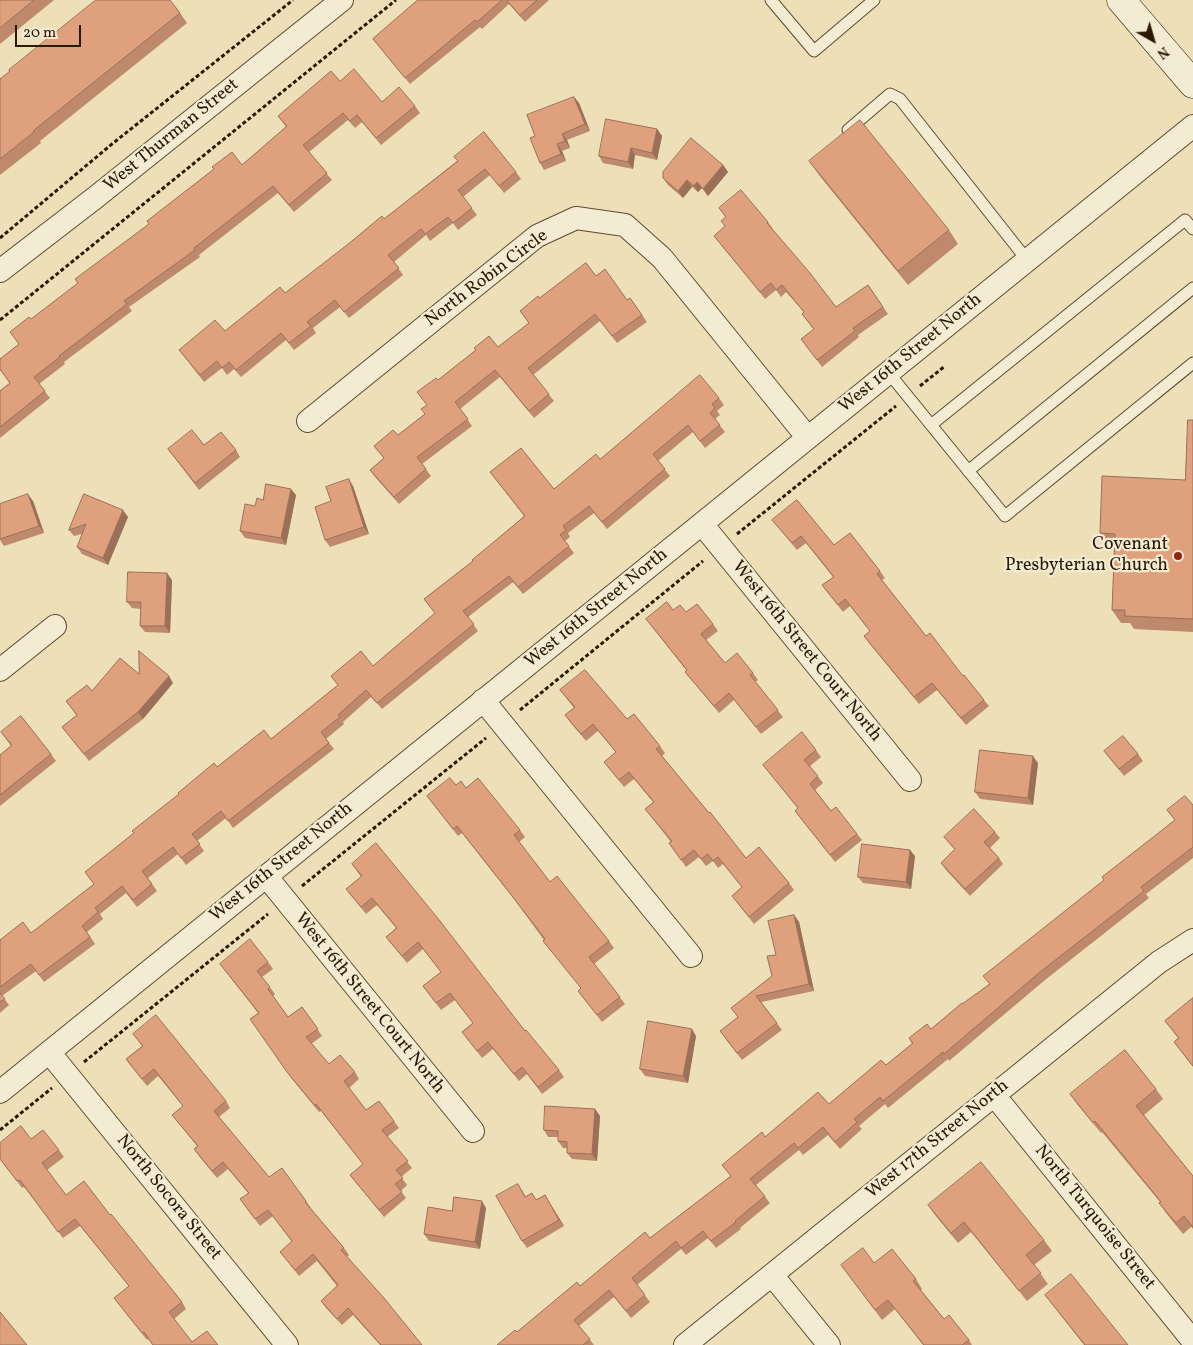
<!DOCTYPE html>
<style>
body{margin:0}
#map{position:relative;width:1193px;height:1345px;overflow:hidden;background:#ede0b9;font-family:Vollkorn,serif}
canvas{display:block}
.north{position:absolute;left:1128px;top:15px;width:50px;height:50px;-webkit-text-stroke:4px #f3ebd2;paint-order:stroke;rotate:142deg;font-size:14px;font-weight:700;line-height:20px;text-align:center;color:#2a1904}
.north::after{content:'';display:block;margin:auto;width:18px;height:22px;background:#2a1904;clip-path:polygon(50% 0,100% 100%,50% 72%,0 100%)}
.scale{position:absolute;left:15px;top:25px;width:66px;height:22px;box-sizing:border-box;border:2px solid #2a1904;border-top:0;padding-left:6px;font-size:15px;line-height:18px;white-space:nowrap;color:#2a1904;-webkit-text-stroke:4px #f3ebd2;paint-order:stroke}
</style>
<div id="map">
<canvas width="1193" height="1345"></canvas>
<div class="north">N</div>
<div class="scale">20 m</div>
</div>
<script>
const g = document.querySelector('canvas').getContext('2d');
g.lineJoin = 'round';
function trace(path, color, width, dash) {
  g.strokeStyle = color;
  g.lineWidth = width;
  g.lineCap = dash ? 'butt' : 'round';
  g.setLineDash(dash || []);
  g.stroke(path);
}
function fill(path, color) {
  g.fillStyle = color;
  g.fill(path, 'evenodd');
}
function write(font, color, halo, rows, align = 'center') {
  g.font = font + ' Vollkorn,serif';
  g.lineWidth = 4.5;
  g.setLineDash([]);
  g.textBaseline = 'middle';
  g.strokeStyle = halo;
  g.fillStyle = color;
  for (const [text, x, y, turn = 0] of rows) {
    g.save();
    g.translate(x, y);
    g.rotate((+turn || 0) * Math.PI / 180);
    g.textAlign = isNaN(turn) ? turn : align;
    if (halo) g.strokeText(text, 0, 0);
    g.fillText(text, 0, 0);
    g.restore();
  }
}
const path = new Path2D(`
 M0 238 112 144 293 0
 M0 320 396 0
 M920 386 945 366
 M737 534 896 406
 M520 710 703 561
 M302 886 486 738
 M84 1062 268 914
 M0 1130 52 1088`);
const lane = new Path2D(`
 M771 0 814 51 874 0
 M848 130 890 94 900 99 1027 260
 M888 372 1005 516 1193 363
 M931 425 1185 220 1193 229
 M968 471 1193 288`);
const street = new Path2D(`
 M0 271 96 197 342 0
 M308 421 537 236 576 218 625 225 662 258 808 438
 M702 524 910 780
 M0 670 55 626
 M483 700 691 956
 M266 876 473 1131
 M49 1052 287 1345
 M0 1092 1193 126
 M994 1095 1193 1341
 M772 1275 829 1345
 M685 1345 1159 962 1193 940`);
const secondary = new Path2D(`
 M1121 0 1193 84`);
const wall = new Path2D(`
 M0 0H54L0 44Z
 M418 0H549L525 22 509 4 482 29 480 27 410 84 373 39Z
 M180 13 187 23 40 141 41 143 0 175V79Z
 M340 81 382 102 415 106 420 113 381 145 362 122 355 128 348 120 309 152 332 180 294 212 278 193 199 255 200 257 129 307 132 311 64 362 65 364 39 384 50 398 0 438V391L10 383 0 370V359L19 344 10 332 31 319 242 165 286 127 278 116Z
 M574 97 579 103 590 131 567 140 570 148 562 151 566 161 544 170 540 163 535 136Z
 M657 129 662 136 657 160 635 155 633 169 603 163 599 156Z
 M457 161 516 172 521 179 504 193 490 175 463 197 477 215 458 230 453 223 430 241 426 235 394 262 403 275 349 318 340 307 313 328 316 333 294 350 286 340 241 377 234 369 227 375 222 368 204 382 179 350 225 331 285 293 384 219Z
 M809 161 949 230 958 244 908 285 819 175Z
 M723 165 728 172 708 196 702 188 698 192 692 187 683 198 668 185 663 178Z
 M719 208 768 222 773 229 772 230 836 307 868 285 888 314 858 335 859 337 822 367 801 339 814 330 802 314 804 312 786 292 781 297 776 290 765 299 714 236 725 226 726 217Z
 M596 276 627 300 630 298 647 322 617 343 600 321 533 375 554 401 534 418 500 377 460 409 472 426 422 464 431 476 399 504 375 477 370 470 384 458 374 446 398 435 425 414 427 405 438 380 476 350 474 348 498 347 529 323 520 311 539 298Z
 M719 398 724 405 717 411 720 415 715 419 725 432 705 448 693 432 658 461 670 476 607 529 594 513 568 533 570 537 565 541 574 553 523 594 513 582 468 617 478 631 382 709 371 697 343 722 344 724 326 739 334 749 233 828 226 818 197 841 204 851 186 865 178 854 148 878 157 891 137 907 126 893 100 914 103 919 87 932 95 944 44 982 36 971 2 996 9 1005 0 1013V940L31 933 94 884 85 872 217 767 271 739 338 685 331 676 373 666 435 613 424 599 473 561 524 516 490 472 554 489 600 459Z
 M1193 420V632L1134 629 1130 623H1121L1112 610 1115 547H1109L1100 533 1185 480Z
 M204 445 236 450 240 457 199 490 168 449Z
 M353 486 369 534 330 547 325 540 331 501Z
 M84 494 128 517 108 565 82 554 77 547 82 534 74 536 69 530Z
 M296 495 286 545 245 538 240 531 255 506Z
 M33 501 44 533 4 546 0 540V504Z
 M772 520 834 545 880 571 885 578 882 580 926 636 984 700 989 706 966 725 937 690 919 704 869 643 864 636 870 631 850 606 843 612 822 585 833 577 806 543 797 550Z
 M172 580 170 633 145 632 140 626 141 609 132 608 127 602Z
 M673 610 686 612 713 624 718 631 706 640 725 663 753 673 758 680 755 682 783 717 761 734 734 700 719 713 690 678 685 672 686 670 646 619Z
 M139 674 173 683 143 719 89 761 62 727 77 716 66 701Z
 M560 690 627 719 660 746 665 753 662 756 746 858 789 883 794 890 754 924 732 896 742 887 723 864 718 868 713 861 706 866 699 857 686 867 669 843 671 842 645 809 653 802 634 779 624 787 604 762 616 752 598 731 586 741 570 722 565 715 574 708Z
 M1 732 51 754 56 761 0 806V755L11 746Z
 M816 750 821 757 810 766 823 783 815 790 831 811 857 834 862 840 835 862 800 817 795 811 798 808 763 765Z
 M1104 751 1138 754 1143 761 1124 776Z
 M1038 763 1033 805 980 799 975 792Z
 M456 785 466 788 520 830 525 837 519 842 550 882 609 941 614 948 594 964 625 1004 602 1022 578 991 581 988 548 947 543 941 544 940 514 899 462 833 458 836 427 796Z
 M1193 805V858L1146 894 1149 898 1045 980 949 1061 948 1059 888 1108 885 1104 859 1126 862 1129 840 1149 828 1135 803 1155 799 1150 756 1185 770 1203 740 1228 741 1229 716 1248 708 1238 686 1255 681 1249 637 1285 650 1302 631 1318 614 1297 579 1326 594 1345H497L517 1332 580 1286 650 1238 731 1176 722 1165 765 1137 829 1104 886 1065 912 1044 909 1038 931 1029 989 984 1104 880 1175 820 1167 810Z
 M995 832 1000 838 990 848 999 858 1003 864 970 896 946 870 941 863 955 850 944 837Z
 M915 856 911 889 863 883 858 877Z
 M352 864 525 1031 559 1070 564 1077 542 1094 527 1074 519 1081 493 1049 482 1058 462 1032 473 1023 455 1000 441 1010 423 986 441 972 423 949 407 963 386 937 396 928 377 905 366 914 346 889 361 877Z
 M794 915 799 922 814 991 761 1002 782 1030 742 1060 725 1038 738 1017 772 976 776 955Z
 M268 962 273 969 262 977 275 994 273 996 288 1017 302 1007 322 1036 311 1044 329 1064 355 1072 359 1079 349 1088 366 1110 394 1121 399 1128 387 1137 412 1168 401 1177 407 1185 401 1191 406 1198 384 1217 350 1175 363 1164 321 1111 319 1112 292 1079 250 1019 258 1013 220 964Z
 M1193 998V1067L1174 1042 1178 1038 1165 1021Z
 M133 1034 226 1101 230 1108 219 1117 269 1177 306 1201 311 1208V1209L344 1248 349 1255 347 1257 422 1345H380L353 1315 342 1325 326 1308 321 1301 337 1286 317 1261 299 1276 280 1252 292 1242 273 1216 260 1226 240 1199 248 1193 228 1169 217 1178 199 1156 194 1149 197 1146 172 1115 183 1106 158 1076 147 1086 131 1066 126 1059 142 1046Z
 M696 1036 688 1083 645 1076 640 1069Z
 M1156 1089 1163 1099 1144 1115 1193 1176V1229L1191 1227 1183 1234 1166 1213 1159 1203 1160 1202 1102 1132 1101 1133 1077 1104 1070 1094Z
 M595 1109 600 1116 597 1161 572 1159 567 1153V1148H563L558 1141V1137H548L544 1130Z
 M31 1139 59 1150 64 1157 47 1170 66 1195 110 1215 182 1302 186 1309 174 1319 192 1342 218 1345H153L148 1339 147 1340 114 1298 129 1286 80 1226 63 1238 24 1187 22 1188 0 1159Z
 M522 1190 526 1197 536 1200 545 1195 564 1226 527 1248 522 1241Z
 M928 1205 1044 1240 1052 1251 1034 1265 1048 1284 1027 1301 971 1232 958 1243 935 1215Z
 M486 1208 480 1249 429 1241 424 1234 452 1211Z
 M874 1263 916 1279 922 1289 921 1290 944 1319 969 1340 972 1345H923L895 1309 882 1320 841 1265Z
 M1045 1295 1128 1345H1084Z`);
const shadedWall = new Path2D(`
 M574 97 579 103 590 131 585 124Z
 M657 129 662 136 657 160 652 153Z
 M562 134 567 140 570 148 565 141Z
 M557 144 562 151 566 161 561 154Z
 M631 148 635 155 633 169 628 162Z
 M723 165 728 172 708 196 703 189Z
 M687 180 692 187 683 198 678 191Z
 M697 182 702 188 698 192 694 186Z
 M349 479 353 486 369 534 364 527Z
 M291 489 296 495 286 545 281 538Z
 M28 494 33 501 44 533 39 526Z
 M123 510 128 517 108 565 103 558Z
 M167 573 172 580 170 633 165 626Z
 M169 676 173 683 143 719 138 712Z
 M1033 756 1038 763 1033 805 1028 798Z
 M910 850 915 856 911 889 906 882Z
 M794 915 799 922 814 991 809 984Z
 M692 1029 696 1036 688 1083 683 1076Z
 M595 1109 600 1116 597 1161 592 1154Z
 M545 1195 549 1202 564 1226 559 1220Z
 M482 1201 486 1208 480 1249 475 1242Z`);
const building = new Path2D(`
 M0 0H34L0 28Z
 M96 0H170L180 13 33 131 34 132 0 159V79L10 71 9 70Z
 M418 0H502L477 22 475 20 405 78 373 39Z
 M507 0H537L520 15Z
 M354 69 382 102 399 87 415 106 376 138 357 115 350 121 343 113 303 145 327 173 289 205 273 186 194 248 195 250 124 301 127 304 59 356 60 357 34 377 45 391 0 427V391L10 383 0 369V359L19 344 10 332 29 317 31 319 78 283 75 279 149 224 147 221 214 169 212 167 232 152 242 165 287 126 278 116 331 71 340 81Z
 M574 97 585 124 562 134 565 141 557 144 561 154 540 163 530 138 535 136 527 115Z
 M606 119 657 129 652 153 631 148 628 162 599 156Z
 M860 120 949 230 898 271 809 161Z
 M484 132 516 172 499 186 485 169 458 190 472 208 453 223 448 217 425 234 421 229 388 255 399 268 344 312 335 300 307 322 311 326 289 343 281 333 236 370 229 362 222 368 217 361 200 375 179 350 215 320 225 331 280 287 285 293 347 245 382 216 384 219 458 161 454 157Z
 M691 138 723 165 703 189 697 182 694 186 687 180 678 191 663 178V172Z
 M741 190 768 222 767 223 810 273 836 307 868 285 883 307 853 328 855 331 817 360 801 339 814 329 802 314 804 312 782 285 776 290 771 283 760 292 714 236 725 226 721 221 726 217 719 208Z
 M586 263 596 276 605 269 627 300 630 298 642 315 612 336 595 314 528 368 549 394 529 411 495 370 455 402 468 419 417 457 426 469 394 497 370 470 384 458 374 446 393 430 398 435 425 414 421 409 427 405 417 392 436 378 438 380 476 350 474 348 489 336 498 347 529 323 520 311 538 296 539 298Z
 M700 375 719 398 712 404 715 408 710 413 720 425 700 441 688 425 653 454 665 469 602 522 589 506 563 526 566 530 560 535 569 546 518 587 509 576 463 611 474 624 377 703 366 690 338 715 340 717 321 732 329 743 228 821 221 811 192 834 200 844 181 858 173 847 142 871 152 884 133 900 122 886 95 908 98 912 82 926 90 937 39 975 31 964 0 987V940L23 922 31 933 94 884 85 872 134 833 132 831 179 794 178 793 214 763 217 767 264 730 271 739 338 685 331 676 361 651 373 666 435 613 424 599 473 561 472 560 525 516 490 472 521 448 554 489 596 454 600 459Z
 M1188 420H1193V619L1125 616V610H1112L1115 534 1100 533 1102 476 1185 480Z
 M192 430 204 445 221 432 236 450 195 483 168 449Z
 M349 479 364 527 325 540 315 507 331 501 326 487Z
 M266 484 291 489 281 538 240 531 245 504 255 506 257 498 263 500Z
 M28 494 39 526 0 539V504Z
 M84 494 123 510 103 558 77 547 86 524 69 530Z
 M797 500 834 545 850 533 880 571 877 574 926 636 930 633 963 676 964 675 984 700 961 718 932 683 914 697 864 636 870 631 845 599 838 605 822 585 834 577 801 536 792 543 772 520Z
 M128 572 167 573 165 626H140L141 602H127Z
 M667 602 673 610 680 605 686 612 697 604 713 624 701 634 725 663 737 653 753 673 750 675 778 710 756 727 729 693 714 706 685 672 687 670 646 619Z
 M139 651 169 676 138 712 84 754 62 727 77 715 66 701 87 685 92 691 120 658 139 674Z
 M585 670 627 719 634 714 660 746 656 749 709 813 710 812 746 858 759 847 789 883 749 917 732 896 742 887 718 857 713 861 708 854 701 859 694 850 681 860 669 843 672 841 645 809 654 802 629 772 619 780 604 762 616 752 593 724 581 734 565 715 575 707 560 690Z
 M21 716 51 754 0 795V755L12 745 1 732Z
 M802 732 816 750 804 760 818 776 810 784 831 811 836 807 857 834 830 855 795 811 798 808 763 765Z
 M1123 736 1138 754 1119 769 1104 751Z
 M980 750 1033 756 1028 798 975 792Z
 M450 778 456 785 461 781 466 788 478 778 520 830 514 835 550 882 557 876 609 941 589 957 620 997 597 1015 578 991 581 988 543 941 545 939 509 892 457 826 453 829 427 796Z
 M1185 796 1193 805V847L1141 887 1144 891 1040 972 944 1054 943 1052 883 1101 880 1097 854 1119 857 1122 835 1142 823 1127 798 1148 794 1143 750 1179 765 1196 735 1221 736 1222 711 1241 703 1231 681 1248 676 1241 632 1278 645 1295 626 1311 609 1290 574 1320 590 1339 583 1345H497L515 1330 517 1332 577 1282 580 1286 645 1232 650 1238 731 1176 722 1165 762 1132 765 1137 818 1092 829 1104 881 1060 886 1065 913 1043 909 1038 927 1024 931 1029 962 1003V1004L990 984 983 976 1104 880 1102 877 1175 820 1167 810Z
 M974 809 995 832 984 842 999 858 965 889 941 863 955 849 944 837Z
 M376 843 440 921 525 1031 526 1030 559 1070 538 1087 522 1067 514 1074 488 1042 477 1051 462 1032 473 1023 450 993 436 1003 423 986 441 972 418 942 402 956 386 937 397 928 372 898 361 907 346 889 362 876 352 864Z
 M862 844 910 850 906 882 858 877Z
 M794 915 809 984 756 996 777 1023 737 1053 720 1031 738 1017 731 1008 772 976 767 956 776 955 768 921Z
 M250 939 268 962 257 971 270 987 268 989 288 1017 302 1007 318 1029 306 1037 329 1064 340 1055 355 1072 344 1081 366 1110 379 1101 394 1121 382 1130 408 1161 396 1170 403 1178 395 1184 402 1192 379 1210 350 1175 363 1164 316 1104 315 1106 287 1072 250 1019 259 1013 220 964Z
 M0 993 5 999 0 1002Z
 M1193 998V1066L1174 1042 1179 1038 1165 1021Z
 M156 1015 226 1101 214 1111 269 1177 282 1168 306 1201 305 1202 344 1248 341 1250 384 1298 422 1345H381L348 1308 337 1319 321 1301 338 1285 313 1254 295 1270 280 1252 292 1241 268 1210 255 1219 240 1199 249 1193 223 1162 212 1171 194 1149 198 1146 172 1115 183 1106 154 1069 142 1079 126 1059 143 1046 133 1034Z
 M648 1021 692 1029 683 1076 640 1069Z
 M1125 1050 1156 1089 1136 1106 1193 1176V1227L1184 1216 1176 1223 1159 1203 1161 1202 1095 1121 1093 1123 1070 1094Z
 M545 1106 595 1109 592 1154 567 1153V1142L558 1141V1131L544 1130Z
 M21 1126 31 1139 43 1130 59 1150 42 1163 66 1195 84 1181 110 1215 111 1214 145 1256 182 1302 169 1312 192 1342 207 1331 218 1345H153L144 1332 142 1333 114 1298 129 1286 75 1219 58 1232 20 1180 17 1181 0 1159V1143Z
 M981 1162 1044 1240 1026 1255 1041 1273 1019 1291 964 1222 951 1233 928 1205Z
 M518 1184 525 1197 532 1193 536 1200 545 1195 559 1220 522 1241 496 1196Z
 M454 1197 482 1201 475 1242 424 1234 428 1207 452 1211Z
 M863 1248 874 1263 892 1249 916 1279 913 1281 944 1319 949 1315 969 1340 962 1345H924L888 1300 875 1310 841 1265Z
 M1071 1274 1128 1345H1085L1045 1295Z
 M0 1312 27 1345H0Z`);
const markers = [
 [1178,556,5,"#8f2418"]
];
const streetNames = [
 ["West Thurman Street",172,136,-39],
 ["North Robin Circle",487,279,-37],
 ["West 16th Street North",911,354,-39],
 ["West 16th Street North",597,609,-39],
 ["West 16th Street Court North",806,652,51],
 ["West 16th Street North",282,863,-39],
 ["West 16th Street Court North",369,1004,51],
 ["West 17th Street North",938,1140,-39],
 ["North Socora Street",168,1198,51],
 ["North Turquoise Street",1094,1218,51]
];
const poiNames = [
 ["Covenant",1168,546],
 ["Presbyterian Church",1168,567]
];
trace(lane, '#5b4b31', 13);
trace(street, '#5b4b31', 24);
trace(secondary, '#2a1904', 29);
trace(path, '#2a1904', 3, [4, 2.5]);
trace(lane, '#f3ebd2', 11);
trace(street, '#f3ebd2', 22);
trace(secondary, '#f3ebd2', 28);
fill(wall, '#bf8a6c');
fill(shadedWall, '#9b7058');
fill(building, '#dea07d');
trace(building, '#9b7058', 1);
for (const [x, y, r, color] of markers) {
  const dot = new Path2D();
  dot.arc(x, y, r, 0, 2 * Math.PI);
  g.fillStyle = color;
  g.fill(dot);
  trace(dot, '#f3ebd2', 2);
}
write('18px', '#2a1904', '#f3ebd2', streetNames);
write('18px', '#2a1904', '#f3ebd2', poiNames, 'right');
</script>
